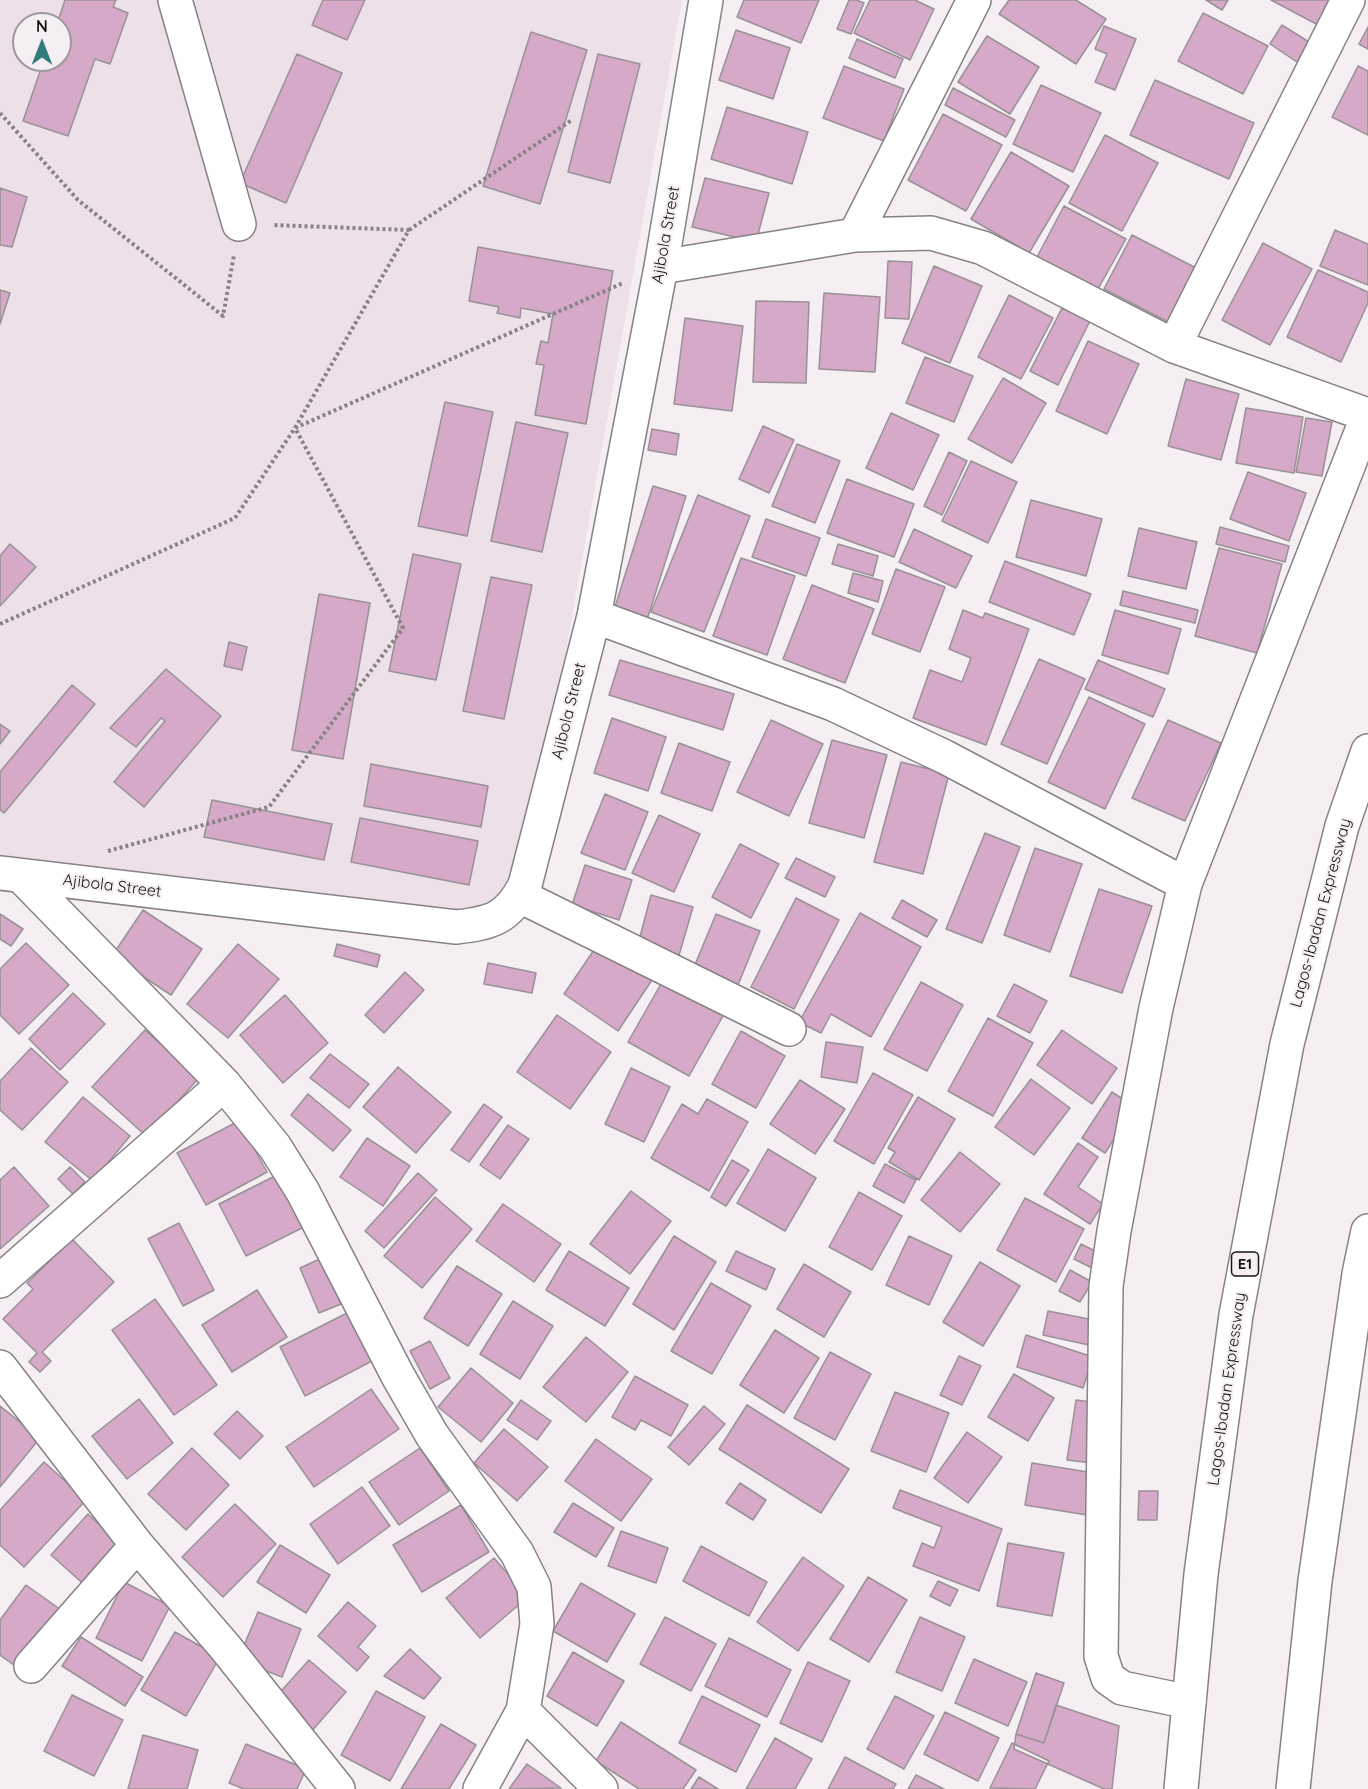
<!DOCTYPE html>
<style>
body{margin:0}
#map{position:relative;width:1368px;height:1789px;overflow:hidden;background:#f5eff3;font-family:Quicksand,sans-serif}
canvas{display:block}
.north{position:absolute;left:12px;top:12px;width:60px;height:60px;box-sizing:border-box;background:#f5eff3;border:2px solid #9c989b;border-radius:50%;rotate:0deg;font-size:16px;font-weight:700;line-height:24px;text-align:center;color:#171516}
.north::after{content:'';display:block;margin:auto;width:21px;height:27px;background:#327b7b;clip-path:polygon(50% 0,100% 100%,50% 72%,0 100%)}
</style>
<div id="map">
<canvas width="1368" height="1789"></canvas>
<div class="north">N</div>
</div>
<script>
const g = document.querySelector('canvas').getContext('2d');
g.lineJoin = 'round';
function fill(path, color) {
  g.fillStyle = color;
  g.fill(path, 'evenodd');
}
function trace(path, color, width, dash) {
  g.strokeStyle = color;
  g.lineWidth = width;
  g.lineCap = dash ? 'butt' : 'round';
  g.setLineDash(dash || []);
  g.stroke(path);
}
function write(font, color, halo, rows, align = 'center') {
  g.font = font + ' Quicksand,sans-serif';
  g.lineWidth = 4.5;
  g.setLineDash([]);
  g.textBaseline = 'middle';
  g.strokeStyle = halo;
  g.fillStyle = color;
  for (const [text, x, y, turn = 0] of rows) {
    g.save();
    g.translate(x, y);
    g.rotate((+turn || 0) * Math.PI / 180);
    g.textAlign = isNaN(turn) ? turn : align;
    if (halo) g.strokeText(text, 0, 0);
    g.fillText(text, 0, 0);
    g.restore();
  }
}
const built = new Path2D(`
 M0 0H682L536 818 490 934 0 876ZM24 24H60V60H24Z`);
const building = new Path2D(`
 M65 0H116L113 7 128 13 110 64 95 59 68 136 23 121 44 60H60V24H57Z
 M323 0H365L347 40 312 25Z
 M744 0H819L801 43 737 17Z
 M849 0H857L864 3 851 34 837 29Z
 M870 0H915L934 9 910 60 854 33Z
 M1009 0H1076L1106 19 1076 64 999 14Z
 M1206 0H1228L1222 10Z
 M1271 0H1334L1320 26Z
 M1203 13 1268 46 1243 94 1178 61Z
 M1282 25 1309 42 1297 62 1270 44Z
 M1104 26 1136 39 1115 90 1095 82 1107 54 1095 49Z
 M1368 27V49L1359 44Z
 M736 30 790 48 773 99 719 80Z
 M531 32 587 50 540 204 483 186Z
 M987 36 1039 67 1010 114 958 82Z
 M857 39 903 59 895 78 849 58Z
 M297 54 342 73 286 203 240 183Z
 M598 54 640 64 610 183 568 172Z
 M844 66 904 89 884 141 823 118Z
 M1358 66 1368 71V135L1332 117Z
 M1155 80 1254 123 1229 179 1130 135Z
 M1041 85 1101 113 1073 172 1013 144Z
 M953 88 1015 120 1006 137 945 105Z
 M727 107 808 132 792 184 711 159Z
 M943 114 1002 145 966 211 908 180Z
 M1105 135 1158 163 1122 231 1069 203Z
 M1011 152 1069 186 1029 253 971 219Z
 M705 178 769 193 756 242 692 227Z
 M0 188 27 197 12 247 0 245Z
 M1064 206 1126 239 1098 289 1037 257Z
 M1335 230 1368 244V285L1320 266Z
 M1132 235 1202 271 1174 325 1104 289Z
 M1263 243 1312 269 1270 345 1222 320Z
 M478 247 613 271 586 424 535 415 544 365 536 364 541 341 548 343 553 314 521 308 520 318 497 313 499 307 469 301Z
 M888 261 912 262 909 319 885 318Z
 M934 266 982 286 950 363 902 343Z
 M1318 270 1368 292V303L1341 362 1287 337Z
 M0 290 10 293 0 324Z
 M824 293 880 297 875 372 819 369Z
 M1009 295 1053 318 1021 379 978 357Z
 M756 301 809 302 806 383 753 382Z
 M1062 308 1090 321 1058 385 1030 371Z
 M685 318 743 326 732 411 674 404Z
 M1088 341 1139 364 1107 434 1056 411Z
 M925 357 973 376 954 422 906 403Z
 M1003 378 1046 403 1012 463 968 439Z
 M1186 379 1239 394 1221 460 1168 446Z
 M445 402 493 412 467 536 418 526Z
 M1246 408 1303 417 1294 473 1236 463Z
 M891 413 939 435 913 490 866 468Z
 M1306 418 1332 422 1322 476 1296 472Z
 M516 422 568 433 542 552 491 541Z
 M763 426 794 440 769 493 739 479Z
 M652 429 679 434 676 455 648 450Z
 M797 444 840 461 815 523 772 506Z
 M949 452 967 461 942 515 924 506Z
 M971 461 1017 482 988 543 942 521Z
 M1248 472 1306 493 1289 541 1230 519Z
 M847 479 914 504 894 557 827 533Z
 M653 486 686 496 647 620 614 610Z
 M698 495 750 516 704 632 651 612Z
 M1031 500 1102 519 1086 576 1016 557Z
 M766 519 820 538 806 576 752 557Z
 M1220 527 1289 546 1285 562 1216 544Z
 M1139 528 1197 542 1186 589 1128 576Z
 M914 529 972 556 956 588 899 562Z
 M10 544 36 567 0 606V556Z
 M838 544 878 556 873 576 832 564Z
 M1219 548 1282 564 1257 653 1195 636Z
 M413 554 461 564 436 680 389 671Z
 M741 558 795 576 767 655 713 636Z
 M1005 561 1091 594 1074 635 989 602Z
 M896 569 945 587 920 652 872 634Z
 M853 573 883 581 878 602 848 593Z
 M491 577 532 585 504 719 463 711Z
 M812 585 874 609 845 683 783 659Z
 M1123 591 1198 610 1195 623 1120 605Z
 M319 594 370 603 343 759 292 750Z
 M963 610 983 618 985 613 1029 629 986 745 913 718 930 670 962 682 971 658 949 649Z
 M1115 610 1181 629 1168 674 1102 655Z
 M229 642 247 647 242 670 224 666Z
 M1039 659 1085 679 1047 764 1001 744Z
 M620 660 734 694 723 730 609 695Z
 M1098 660 1165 689 1153 717 1085 689Z
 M166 669 221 716 144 807 114 782 165 721 161 718 136 747 110 728Z
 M72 685 95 704 4 813 0 810V772Z
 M1089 697 1145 724 1105 809 1048 782Z
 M612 718 666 737 648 791 594 773Z
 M771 720 823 744 789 816 737 792Z
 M1168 720 1221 743 1185 821 1132 798Z
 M0 724 10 731 0 744Z
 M832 740 887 755 864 838 809 823Z
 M679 743 730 762 712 811 661 793Z
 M901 762 949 774 923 874 874 862Z
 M371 764 488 786 481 827 364 806Z
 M605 794 648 812 625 870 581 853Z
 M212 800 332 824 324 860 204 837Z
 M659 815 700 834 674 892 632 873Z
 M360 818 478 841 469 885 351 862Z
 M985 833 1020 847 982 943 946 929Z
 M740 844 779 864 751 918 712 897Z
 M1035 848 1082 864 1050 952 1004 935Z
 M796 858 835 877 825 897 785 878Z
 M585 865 632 880 619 920 572 905Z
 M1099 889 1152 906 1122 993 1070 976Z
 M651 895 693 907 678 959 637 948Z
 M796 898 839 920 794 1009 751 987Z
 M902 900 937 920 927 937 892 918Z
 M143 910 202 949 171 995 112 956Z
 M860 913 921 947 871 1037 831 1014 821 1033 799 1022Z
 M0 914 23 929 11 946 0 939Z
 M716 914 760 931 738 985 694 967Z
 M26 943 69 985 19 1034 0 1015V969Z
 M238 944 279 979 228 1038 187 1004Z
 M337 944 380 955 377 967 334 956Z
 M598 944 652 980 618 1031 564 994Z
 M488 963 536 973 532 993 484 984Z
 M405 972 424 990 384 1033 365 1015Z
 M666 975 727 1009 689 1076 628 1042Z
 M921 982 963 1005 927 1071 884 1049Z
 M1014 984 1047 1001 1030 1033 997 1016Z
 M73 993 105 1024 60 1070 29 1039Z
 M285 995 328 1043 283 1083 240 1035Z
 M557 1015 611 1052 570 1109 517 1072Z
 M988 1018 1033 1043 993 1116 948 1091Z
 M145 1030 199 1078 146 1136 92 1087Z
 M1062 1030 1117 1068 1092 1104 1037 1065Z
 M741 1031 785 1056 756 1108 712 1084Z
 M826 1042 863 1047 857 1083 821 1077Z
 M31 1048 68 1082 22 1130 0 1110V1081Z
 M330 1054 369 1084 349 1108 310 1078Z
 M398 1067 451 1112 416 1153 363 1107Z
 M631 1068 670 1087 644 1142 605 1124Z
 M873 1073 913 1095 874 1164 834 1141Z
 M1031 1079 1070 1108 1034 1155 995 1127Z
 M800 1080 845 1109 815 1154 770 1124Z
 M1112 1092 1135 1107 1105 1153 1082 1138Z
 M308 1094 351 1130 333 1151 291 1115Z
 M83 1097 130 1136 93 1181 45 1142Z
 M918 1097 955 1119 919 1180 889 1162 895 1152 888 1148Z
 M707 1099 748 1122 709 1191 651 1158 682 1104 698 1114Z
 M484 1104 502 1117 469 1162 451 1150Z
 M239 1121 267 1172 206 1205 177 1153Z
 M508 1125 529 1139 500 1179 480 1165Z
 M367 1138 410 1166 383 1206 340 1177Z
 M1078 1143 1098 1157 1078 1187 1103 1204 1090 1224 1044 1194Z
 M768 1149 816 1178 785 1231 737 1203Z
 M960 1152 1000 1184 960 1232 921 1200Z
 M732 1160 749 1170 726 1206 711 1197Z
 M885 1164 916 1180 904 1203 873 1186Z
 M14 1167 49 1206 0 1249V1180Z
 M70 1167 85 1182 73 1194 58 1179Z
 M281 1173 308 1225 246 1256 219 1204Z
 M418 1173 437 1190 384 1248 365 1231Z
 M631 1191 671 1221 630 1274 590 1244Z
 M859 1192 902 1216 872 1270 829 1247Z
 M435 1197 472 1229 422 1288 384 1256Z
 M1025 1198 1084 1229 1056 1282 997 1250Z
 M503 1204 561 1244 534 1282 476 1241Z
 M179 1223 214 1290 183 1306 148 1239Z
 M674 1236 716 1262 674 1330 633 1304Z
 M909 1236 952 1256 929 1305 886 1285Z
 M72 1239 114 1282 42 1352 51 1361 40 1372 29 1362 37 1353 3 1319 33 1289 27 1283Z
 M1081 1244 1099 1253 1092 1268 1074 1259Z
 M569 1251 629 1288 605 1326 546 1290Z
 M736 1251 775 1269 766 1290 726 1271Z
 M322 1258 341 1304 319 1313 300 1268Z
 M980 1262 1020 1286 983 1346 943 1322Z
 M804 1264 851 1292 824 1337 777 1309Z
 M457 1266 502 1294 468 1346 424 1318Z
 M1070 1270 1092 1282 1080 1302 1059 1291Z
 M711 1283 751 1306 712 1374 671 1351Z
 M257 1290 287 1337 232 1372 202 1325Z
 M155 1299 217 1385 174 1415 112 1330Z
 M513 1301 553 1326 520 1379 480 1354Z
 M1048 1311 1094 1320 1089 1345 1043 1335Z
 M347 1313 372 1361 305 1396 280 1347Z
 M775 1330 819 1358 784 1413 740 1385Z
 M1026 1335 1093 1357 1083 1388 1017 1367Z
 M586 1337 628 1372 586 1422 543 1387Z
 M430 1341 450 1378 430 1389 410 1351Z
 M830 1352 871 1374 835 1440 794 1418Z
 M959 1356 981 1366 962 1405 940 1395Z
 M471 1368 513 1403 481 1442 438 1407Z
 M1014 1374 1054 1398 1028 1441 988 1417Z
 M635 1376 688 1405 671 1436 641 1420 635 1430 612 1417Z
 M371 1389 399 1429 314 1487 286 1447Z
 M895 1392 949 1413 926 1472 871 1451Z
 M139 1399 173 1443 127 1479 92 1436Z
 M521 1400 551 1421 537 1440 507 1420Z
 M1076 1400 1100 1403 1092 1463 1067 1460Z
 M747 1405 849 1469 821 1513 719 1449Z
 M0 1406 40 1438 0 1487Z
 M704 1406 725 1424 689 1465 668 1447Z
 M237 1411 263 1436 240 1459 214 1434Z
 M504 1429 548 1467 517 1501 474 1463Z
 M967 1432 1002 1457 968 1503 934 1478Z
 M596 1439 652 1479 621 1521 565 1481Z
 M192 1448 229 1485 186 1530 148 1494Z
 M420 1448 449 1491 399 1525 369 1482Z
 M44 1462 86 1500 24 1567 0 1545V1510Z
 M1032 1463 1094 1473 1087 1515 1025 1505Z
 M740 1483 766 1500 753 1520 726 1503Z
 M362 1487 390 1526 338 1564 310 1524Z
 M900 1490 1002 1529 979 1591 913 1566 922 1543 934 1548 942 1527 893 1508Z
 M1139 1491H1158L1157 1520H1138Z
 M573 1503 614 1528 596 1557 554 1532Z
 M235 1504 276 1544 223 1597 182 1557Z
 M461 1505 489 1552 422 1592 393 1545Z
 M88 1514 124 1548 88 1588 51 1555Z
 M621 1531 668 1548 656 1583 608 1566Z
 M1008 1543 1064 1553 1052 1616 997 1606Z
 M280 1545 330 1575 306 1613 257 1582Z
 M701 1546 767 1582 749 1616 683 1581Z
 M803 1557 844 1586 798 1651 757 1622Z
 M494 1558 528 1597 480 1638 446 1598Z
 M868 1577 907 1600 869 1662 830 1639Z
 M938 1581 958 1590 950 1606 930 1596Z
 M124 1582 170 1606 142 1661 96 1638Z
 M581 1583 635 1614 607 1662 553 1631Z
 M26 1585 64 1612 21 1670 0 1655V1620Z
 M348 1602 376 1626 358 1647 369 1657 357 1671 318 1636Z
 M258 1612 301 1629 282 1677 238 1660Z
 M665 1617 716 1644 691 1691 640 1664Z
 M920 1617 965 1637 942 1691 896 1672Z
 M175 1632 220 1657 186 1716 141 1690Z
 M81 1637 143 1677 125 1706 62 1666Z
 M729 1638 791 1670 767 1717 705 1686Z
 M410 1649 441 1678 424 1699 384 1676Z
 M573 1652 624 1681 597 1726 547 1696Z
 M974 1659 1027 1682 1008 1726 955 1703Z
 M309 1660 346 1692 310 1733 273 1700Z
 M808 1662 850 1681 822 1742 780 1723Z
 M1036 1673 1064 1683 1044 1743 1016 1734Z
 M376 1691 425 1717 390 1781 341 1755Z
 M72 1695 123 1720 94 1776 44 1751Z
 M702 1696 760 1725 736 1772 679 1743Z
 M895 1696 934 1716 904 1769 867 1749Z
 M1056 1705 1119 1726 1112 1789H1104L1014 1749 1016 1734 1044 1743Z
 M945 1712 999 1738 978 1781 924 1754Z
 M621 1722 696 1770 683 1789H639L596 1761Z
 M441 1724 476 1745 449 1789H401Z
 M143 1735 198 1750 187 1789H128Z
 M775 1738 812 1759 795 1789H746Z
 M1012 1743 1049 1761 1035 1789 990 1788Z
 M246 1744 306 1769 297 1789H244L229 1783Z
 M845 1757 896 1784 893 1789H828Z
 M527 1764 561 1788 509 1789Z
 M916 1775 944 1789H908Z
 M699 1777 718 1789H691Z`);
const path = new Path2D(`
 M0 113 78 200 223 316 234 255
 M409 230 572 120
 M0 624 235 518 295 428 409 230 272 225
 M108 851 269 807 403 628 295 428 623 283`);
const street = new Path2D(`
 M175 0 239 224
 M855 235 974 0
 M661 267 855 235 931 233 983 248 1174 346 1368 415
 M1174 346 1348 0
 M594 616 833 704 945 757 1185 884
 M0 873 456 927C491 923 508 919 525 885L594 616 661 267 706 0
 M21 876 224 1084 275 1147 303 1192 398 1376 432 1435 517 1553 534 1587 537 1624 523 1711 601 1789
 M520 896 789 1029
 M0 1281 224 1084
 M0 1367 137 1545 225 1647 338 1789
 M31 1666 137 1545
 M1189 1702 1122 1688 1108 1678 1101 1656 1106 1286 1114 1231 1156 1008 1185 884 1368 415
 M480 1789 523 1711`);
const highway = new Path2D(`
 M1181 1789 1201 1574 1236 1315 1287 1044 1342 826 1368 751
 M1293 1789 1315 1581 1359 1274 1368 1231`);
const shields = [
 [1245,1264,27]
];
const shieldNames = [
 ["E1",1245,1264]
];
const streetNames = [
 ["Ajibola Street",666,235,-80],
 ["Ajibola Street",569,711,-76],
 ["Ajibola Street",112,886,7],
 ["Lagos-Ibadan Expressway",1321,913,-75],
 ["Lagos-Ibadan Expressway",1227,1389,-82]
];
fill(built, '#ede0e9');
fill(building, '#d5a9c7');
trace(building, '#989296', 1.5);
trace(street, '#878285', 36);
trace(highway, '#878285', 36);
trace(path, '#878385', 4, [3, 3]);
trace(street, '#fff', 33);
trace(highway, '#fff', 33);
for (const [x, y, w] of shields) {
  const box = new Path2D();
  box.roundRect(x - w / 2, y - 12, w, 24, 4.5);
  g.fillStyle = '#f5eff3';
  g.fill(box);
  trace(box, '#171516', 1.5);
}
write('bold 15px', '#171516', null, shieldNames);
write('16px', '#171516', '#f5eff3', streetNames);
</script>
